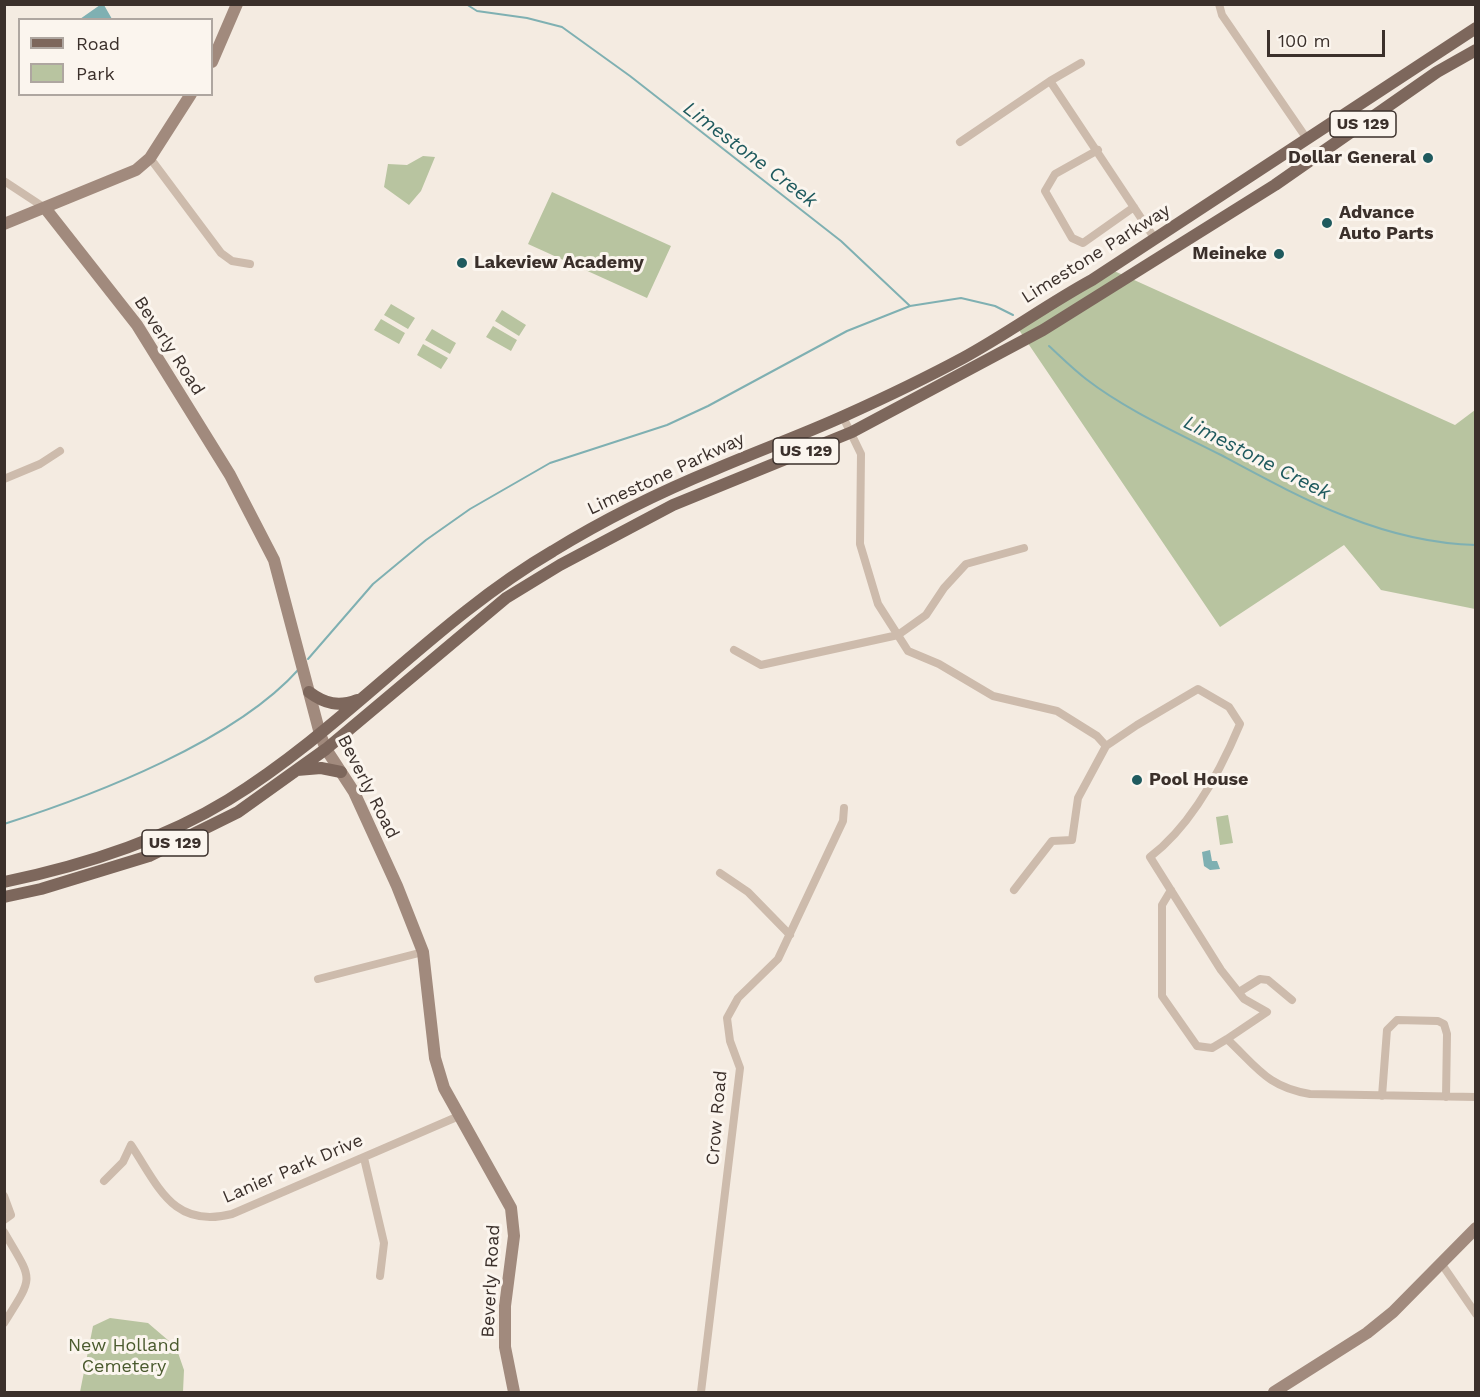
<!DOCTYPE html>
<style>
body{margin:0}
#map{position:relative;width:1480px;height:1397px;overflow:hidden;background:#f4ebe1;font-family:"Work Sans",sans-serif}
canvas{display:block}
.frame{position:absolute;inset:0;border:6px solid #3b302b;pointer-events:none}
.legend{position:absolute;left:18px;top:18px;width:195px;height:78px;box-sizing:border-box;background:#fbf5ee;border:2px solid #aea6a0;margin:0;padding:8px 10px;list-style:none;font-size:18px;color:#3b302b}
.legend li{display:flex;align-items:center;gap:12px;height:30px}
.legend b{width:30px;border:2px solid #aea6a0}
.scale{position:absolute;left:1267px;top:30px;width:118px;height:27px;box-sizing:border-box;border:3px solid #3b302b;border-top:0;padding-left:8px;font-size:18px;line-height:21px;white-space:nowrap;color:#3b302b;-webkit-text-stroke:4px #fbf5ee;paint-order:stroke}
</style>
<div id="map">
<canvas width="1480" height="1397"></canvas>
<div class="frame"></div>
<ul class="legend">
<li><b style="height:8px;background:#7d675c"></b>Road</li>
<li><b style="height:16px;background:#b8c4a0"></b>Park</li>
</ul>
<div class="scale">100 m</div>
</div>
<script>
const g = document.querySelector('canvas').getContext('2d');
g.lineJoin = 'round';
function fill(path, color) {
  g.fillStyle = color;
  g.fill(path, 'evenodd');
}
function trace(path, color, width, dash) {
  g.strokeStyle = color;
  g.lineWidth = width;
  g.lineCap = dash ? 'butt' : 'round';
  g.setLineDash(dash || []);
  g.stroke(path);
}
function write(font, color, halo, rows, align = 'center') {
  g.font = font + ' "Work Sans",sans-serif';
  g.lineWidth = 6;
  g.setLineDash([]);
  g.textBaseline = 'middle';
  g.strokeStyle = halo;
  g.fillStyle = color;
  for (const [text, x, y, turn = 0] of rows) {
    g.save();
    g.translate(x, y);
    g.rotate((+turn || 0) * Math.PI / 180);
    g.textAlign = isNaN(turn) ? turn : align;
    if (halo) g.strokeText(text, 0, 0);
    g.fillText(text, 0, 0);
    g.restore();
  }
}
const green = new Path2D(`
 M423 156 435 157 421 191 409 205 384 187 388 164 407 165Z
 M552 192 671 246 647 298 528 244Z
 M1112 270 1455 425 1475 410V609L1381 590 1344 545 1220 627 1019 330Z
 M391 304 415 318 408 329 384 315Z
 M502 310 526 325 519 336 495 321Z
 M381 319 405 333 399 344 374 330Z
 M493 326 517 340 511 351 486 337Z
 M432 329 456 343 450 354 425 340Z
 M423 344 448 358 441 369 417 355Z
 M1228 815 1233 843 1220 845 1216 817Z
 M110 1318 148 1323 176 1347 184 1370 183 1392H80L93 1326Z`);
const water = new Path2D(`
 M100 5H104L112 19H80Z
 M1210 850 1212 861H1217L1220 869 1210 870 1204 866 1202 852Z`);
const stream = new Path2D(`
 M466 4 477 11 527 18 562 27 630 76 841 241 910 306
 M1049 346C1061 357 1073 369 1086 379 1126 410 1176 432 1221 455 1301 498 1382 543 1476 545
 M308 659 373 584 426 540 470 509 550 463 667 425 708 406 847 331 910 306 961 298 995 306 1013 315
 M4 824C95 795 235 741 299 669`);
const street = new Path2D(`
 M1219 4 1222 15 1307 139
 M1050 81 1155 239
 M960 142 1050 81 1081 63
 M1098 150 1055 174 1045 191 1072 238 1083 243 1134 207
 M150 158 221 253 232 261 250 264
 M4 181 45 208
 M843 417 861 454 860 544 878 604 908 651 939 664 993 696 1057 711 1097 736 1106 746
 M4 479 40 464 60 451
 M734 650 761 665 898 635 926 615 944 588 966 564 1024 548
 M720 873 748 892 790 935
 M1014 890 1052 841 1072 840 1078 798 1106 746 1137 725 1198 689 1229 707 1240 724C1220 772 1192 825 1150 857L1221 970 1244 999 1267 1012 1227 1039C1257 1067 1267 1087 1310 1094L1476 1097
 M1171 890 1162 905V996L1197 1046 1212 1048 1227 1039
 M318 979 423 952
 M1239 992 1260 979 1268 980 1292 1000
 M1382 1096 1387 1030 1397 1020 1438 1021 1444 1024 1447 1034 1446 1097
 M131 1145C159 1187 173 1229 232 1214L459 1116
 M364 1158 384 1243 380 1276
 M104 1181 123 1162 131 1145
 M4 1196 11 1215 4 1220
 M4 1232C33 1282 35 1274 4 1323
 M1441 1263 1476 1314
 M701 1392 740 1068 730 1041 727 1018 738 998 778 959 843 821 844 808`);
const secondary = new Path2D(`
 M212 62 237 4
 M45 208 137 325 230 475 274 560 320 734 326 749 354 792 397 886 423 952 435 1058 444 1088 511 1208 514 1236 505 1306V1347L514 1392
 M4 224 136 170 150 158 191 94
 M1274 1392 1367 1333 1393 1312 1476 1228`);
const primary = new Path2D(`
 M309 692C325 704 339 707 357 700
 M297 770 321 768 341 772
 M4 882C81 866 161 841 228 800 345 728 435 620 553 551 605 519 660 492 716 469 758 451 802 435 844 416 884 398 924 379 963 358 1007 334 1048 304 1092 280L1476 28
 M4 897 41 889 149 856 238 812 326 749 506 598 560 565 673 505 852 432 1043 330 1275 185 1437 72 1476 50`);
const markers = [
 [1428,158,6,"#1f5a5e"],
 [1327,223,6,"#1f5a5e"],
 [1279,254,6,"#1f5a5e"],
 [462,263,6,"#1f5a5e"],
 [1137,780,6,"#1f5a5e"]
];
const shields = [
 [1363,124,66],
 [806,451,66],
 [175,843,66]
];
const shieldNames = [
 ["US 129",1363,124],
 ["US 129",806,451],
 ["US 129",175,843]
];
const poiNames = [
 ["Dollar General",1416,158,"right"],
 ["Advance",1339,213],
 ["Auto Parts",1339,234],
 ["Meineke",1267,254,"right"],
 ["Lakeview Academy",474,263],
 ["Pool House",1149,780]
];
const streetNames = [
 ["Limestone Parkway",1096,254,-32],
 ["Beverly Road",169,346,57],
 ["Limestone Parkway",666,474,-25],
 ["Beverly Road",368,787,63],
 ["Crow Road",717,1118,-85],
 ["Lanier Park Drive",293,1169,-23],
 ["Beverly Road",491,1281,-87]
];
const parkNames = [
 ["New Holland",124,1346],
 ["Cemetery",124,1367]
];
const waterNames = [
 ["Limestone Creek",750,155,37],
 ["Limestone Creek",1257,458,27]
];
fill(green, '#b8c4a0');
fill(water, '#7fb0b2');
trace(stream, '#7fb0b2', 2);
trace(street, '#cdbbac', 8);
trace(secondary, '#a18a7d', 12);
trace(primary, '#7d675c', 12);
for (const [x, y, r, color] of markers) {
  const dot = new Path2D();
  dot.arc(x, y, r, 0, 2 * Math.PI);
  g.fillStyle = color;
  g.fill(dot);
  trace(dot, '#fbf5ee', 2);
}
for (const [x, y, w] of shields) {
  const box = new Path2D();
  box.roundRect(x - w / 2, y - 13, w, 26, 4.5);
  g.fillStyle = '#fbf5ee';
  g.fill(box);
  trace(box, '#3b302b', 1.5);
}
write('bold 16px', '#3b302b', null, shieldNames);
write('bold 18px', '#3b302b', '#fbf5ee', poiNames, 'left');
write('18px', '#3b302b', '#fbf5ee', streetNames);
write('18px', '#4a5a2e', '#fbf5ee', parkNames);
write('italic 20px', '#1f5a5e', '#fbf5ee', waterNames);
</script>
